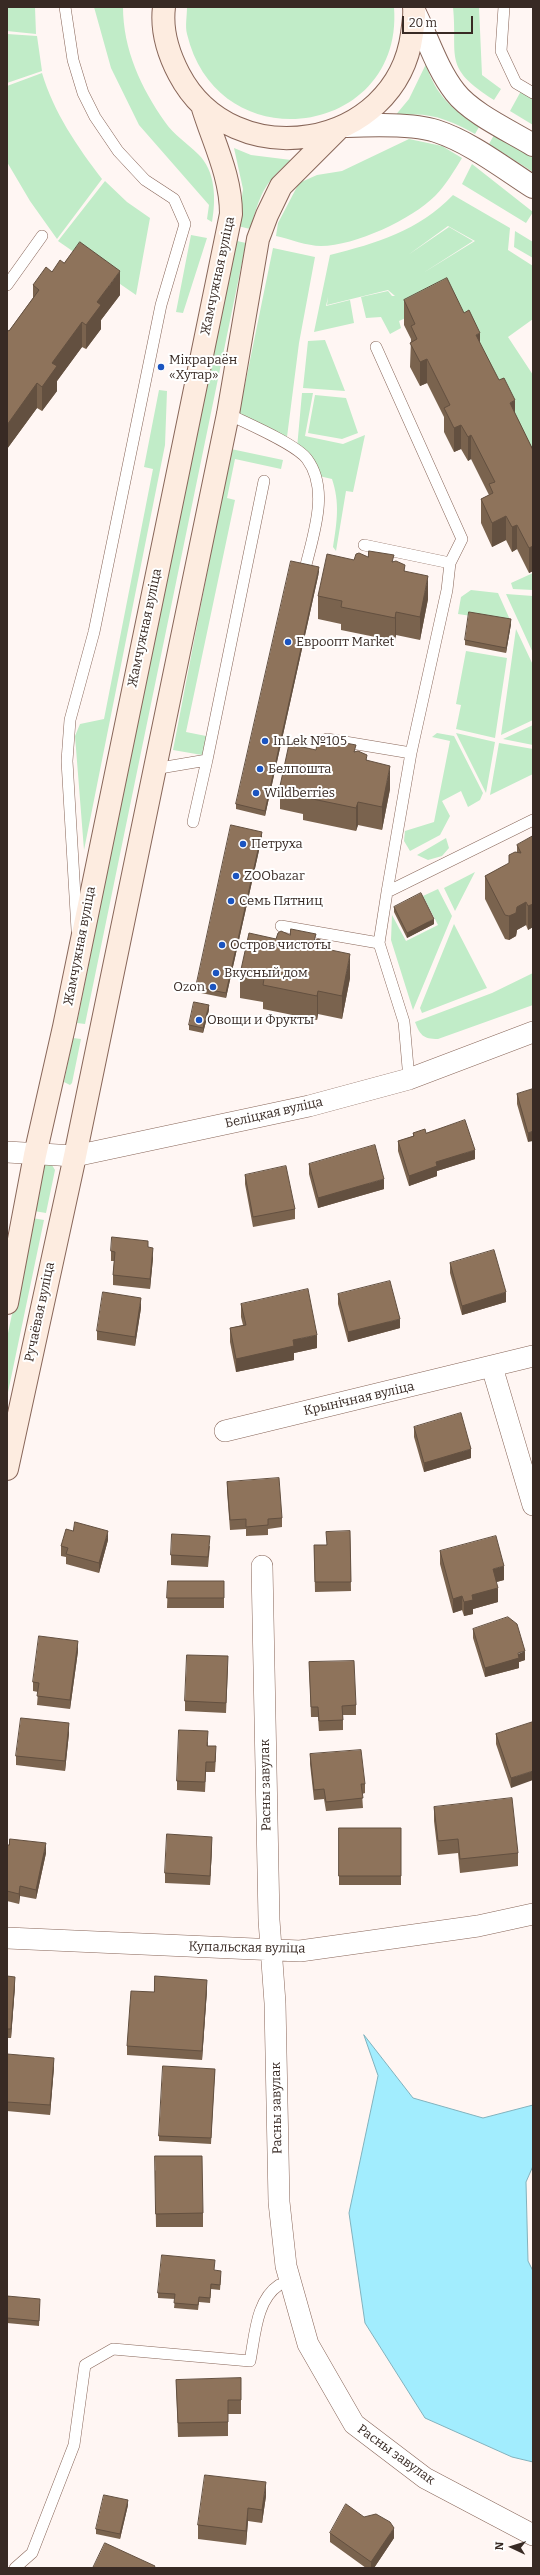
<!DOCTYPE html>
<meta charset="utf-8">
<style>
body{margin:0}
#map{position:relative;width:540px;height:2575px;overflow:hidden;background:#fff6f3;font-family:Bitter,serif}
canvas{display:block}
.frame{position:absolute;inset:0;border:8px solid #382a24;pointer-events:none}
.north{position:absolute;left:492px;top:2527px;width:40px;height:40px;-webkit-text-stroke:3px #fff;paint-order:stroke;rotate:274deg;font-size:11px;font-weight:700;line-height:16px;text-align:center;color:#382a24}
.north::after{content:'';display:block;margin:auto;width:14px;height:18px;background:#382a24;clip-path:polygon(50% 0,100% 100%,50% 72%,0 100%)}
.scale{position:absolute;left:402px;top:16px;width:71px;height:18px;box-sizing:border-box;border:2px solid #382a24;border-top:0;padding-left:5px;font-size:12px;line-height:14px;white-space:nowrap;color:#382a24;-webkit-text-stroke:3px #fff;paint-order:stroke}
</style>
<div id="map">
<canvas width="540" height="2575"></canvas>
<div class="frame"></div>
<div class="north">N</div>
<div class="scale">20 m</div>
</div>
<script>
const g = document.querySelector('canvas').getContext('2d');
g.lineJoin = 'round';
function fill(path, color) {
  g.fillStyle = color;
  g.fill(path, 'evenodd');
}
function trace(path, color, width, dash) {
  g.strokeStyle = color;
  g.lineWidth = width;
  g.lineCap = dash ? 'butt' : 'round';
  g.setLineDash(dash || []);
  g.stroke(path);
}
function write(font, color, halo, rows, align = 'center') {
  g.font = font + ' Bitter,serif';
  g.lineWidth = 4;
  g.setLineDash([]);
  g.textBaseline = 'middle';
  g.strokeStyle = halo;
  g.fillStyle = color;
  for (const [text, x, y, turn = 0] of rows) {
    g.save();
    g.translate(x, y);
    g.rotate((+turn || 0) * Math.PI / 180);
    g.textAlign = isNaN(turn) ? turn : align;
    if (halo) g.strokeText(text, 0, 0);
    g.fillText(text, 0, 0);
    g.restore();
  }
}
const green = new Path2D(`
 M7 7H35L36 34 7 31Z
 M94 7H123C123 49 141 88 165 122 174 135 187 143 198 154 216 171 216 200 212 222L207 219 209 205 139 125 111 68Z
 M187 7H394C404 137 218 164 187 34 185 26 187 16 187 7Z
 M453 7H479L482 75 501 89 494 100C442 67 458 58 453 7Z
 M7 34 37 36 42 71 7 83Z
 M426 64C435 95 453 110 479 127L475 134C448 119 425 110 394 117L409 99Z
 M42 73C54 113 77 146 102 179L57 239 30 201 7 162V86Z
 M521 91 533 99V125L510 111Z
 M494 135 533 158V172L489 144Z
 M409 139 442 146 462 158C454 171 446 185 435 196 412 219 355 246 321 246 307 246 290 239 276 236L278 223 299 183 317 175 342 171Z
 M234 148 251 155 291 160C262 185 261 194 250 229L238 226 243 189Z
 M472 164 533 212 526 223 462 184Z
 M105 181 127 202 150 218 136 295 58 241Z
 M453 195 510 228 508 250 533 266V319L508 337 533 375V465L483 360 485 353 452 297 399 321 401 328 390 334 381 317 366 318 361 297 388 291 392 296H395L388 290 327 305 328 297 326 306 350 300 354 323 314 332 330 255C377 243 418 231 453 195ZM448 226 475 241 423 273 473 241 449 227 408 255Z
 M515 231 533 242V258L514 247Z
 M191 235 207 238 183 313 176 312Z
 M237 241 246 243 85 1024 77 1023 175 531Z
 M273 248 315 257 299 343 287 437 239 414Z
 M325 340 345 391 303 388 308 341Z
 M159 390 167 391 165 445 84 850 75 736 80 724 104 719 153 469 144 467Z
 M302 393H313L305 436 343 444 365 435 353 492 346 491 336 551 333 547C337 522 340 503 332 479L319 476 297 448Z
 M315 395 346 398 358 433 342 439 308 433Z
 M231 449 283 460 281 469 235 459 227 498 235 500 186 732 211 737 205 754 202 755 173 750Z
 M533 573V590L513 589 511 583Z
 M471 590 498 593 511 622 458 614 461 597Z
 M506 594 533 596V653Z
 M516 629 533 665V720L501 735Z
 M466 651 507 658 495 738 456 729 461 705 456 704Z
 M533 725V745L503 739Z
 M437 733 454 736 483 793 480 800 468 807 461 791 442 801 450 816 440 835 410 851 404 841 405 831 434 822 450 741 432 737Z
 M456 733 495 742 486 793Z
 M499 743 533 749V774L490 795Z
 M446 838 449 848 442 856 428 860 417 855Z
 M475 872 455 911 444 888Z
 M438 889 452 916 413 1010 391 940 392 915 406 941 438 925 423 896Z
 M454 924 487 988 422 1013 420 1008Z
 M533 973V1005L438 1039C423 1039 420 1035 415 1022L492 993Z
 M73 1038 81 1039 72 1083 70 1085 64 1082Z
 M47 1164 52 1165 55 1170 46 1213 34 1211 43 1167Z
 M32 1218 44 1220 7 1397V1338Z`);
const water = new Path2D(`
 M364 2035 413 2098 483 2118 533 2105V2166L526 2182 528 2261 533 2271V2462L512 2457 425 2418 365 2323 349 2213 378 2076Z`);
const service = new Path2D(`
 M65 7 73 60 83 93 95 117 118 151 145 180 174 199 185 224 161 305 94 632 70 720 67 761 77 930
 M504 7 501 51 516 83 533 93
 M7 285 42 236
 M376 347 462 539 450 563
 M228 414C246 423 296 444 307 459 330 490 313 535 305 569
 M364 545 450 563 447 590 411 753 387 892 533 820
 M327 739 411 753
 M154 769 207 760 264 481
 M193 822 207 760
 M387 892 379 943 404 1022 409 1079
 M281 926 379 943
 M15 2568 32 2553 74 2445 85 2365 113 2349 250 2361C255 2336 256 2300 279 2285`);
const minor = new Path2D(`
 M7 1152 75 1156 309 1106 409 1079 533 1032
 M492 1367 533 1505
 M225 1431 533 1356
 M262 1566 269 1920 275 2003 279 2202 286 2266 308 2344 354 2424 425 2478 533 2535
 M7 1938 300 1951 478 1926 533 1914`);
const tertiary = new Path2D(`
 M415 13C428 39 437 69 455 92 471 113 510 131 533 145
 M345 126C369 125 413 123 436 131 470 142 502 167 533 187`);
const secondary = new Path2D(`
 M164 7C161 31 168 53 179 74 233 177 396 150 412 34 413 25 415 16 414 7
 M7 1303 35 1155 64 1027 231 214C231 175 213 142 202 105
 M7 1469 75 1156 228 414 258 239 267 215 281 186 337 130`);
const wall = new Path2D(`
 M64 263 120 295 101 320V329L86 349 82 347 57 381V391L42 411 37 408 7 449V330L9 331 33 298V285Z
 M404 300 480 344 533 450V571L529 573 517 549 512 552 506 540 492 547 481 523V499L489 495 471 459 468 461 461 449 454 452 444 432V417L427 383 420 386 410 367 411 339 404 325Z
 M368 557 394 562 405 571 428 599 420 640 396 635 395 641 341 630V624L318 619V596L354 560Z
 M319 572 265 816 236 809V804Z
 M511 624 506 653 465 645V640Z
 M329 747 356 752 367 760 390 789 382 830 358 825 356 831 303 820V814L280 809V786L316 750Z
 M533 836V927L528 930 526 925 517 930 516 936 509 940 505 939 485 899V876L509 864V855L517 852V845Z
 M262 837 226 998 196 992V987Z
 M394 907 434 924 407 938 394 912Z
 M290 935 316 940 327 949 350 978 342 1019 318 1014 317 1020 263 1009V1002L240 998V974L276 939Z
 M209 1010 203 1033 189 1030V1025Z
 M533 1089 528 1142 517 1104V1094Z
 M413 1133H426L475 1159 437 1171V1176L409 1186 398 1151V1141L413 1136Z
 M309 1164 384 1189 318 1208 309 1174Z
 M245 1175 295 1209V1219L253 1227 245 1184Z
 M148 1247 153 1258 150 1289 113 1285V1275L114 1261H111V1251Z
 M450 1263 506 1302 462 1315 450 1273Z
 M338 1294 400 1328 348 1342 338 1304Z
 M241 1304 317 1348 294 1353V1360L236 1372 230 1342V1328L243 1325 241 1317Z
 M141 1308 135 1346 97 1340V1331Z
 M414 1427 471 1458 424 1472 414 1437Z
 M227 1482 282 1518V1527L268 1529V1535L246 1536V1529L230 1530 227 1491Z
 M73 1531 108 1540 99 1573 66 1564V1557L61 1556V1546Z
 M350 1531 351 1591 315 1592 314 1545H326Z
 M210 1546 208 1567 171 1565V1555Z
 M440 1551 504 1580 496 1582 498 1602 473 1609V1614L464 1616 462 1610 453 1613 440 1564Z
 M168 1581H224V1608H167Z
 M473 1629 525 1660 519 1662V1668L485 1677 473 1638Z
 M78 1651 70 1709 37 1705 38 1692 33 1691V1682Z
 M309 1662 356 1705V1715H343V1730L319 1731 318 1717H311Z
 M228 1666 226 1713 185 1711V1701Z
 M533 1722 511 1788 496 1744V1734Z
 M69 1733 65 1771 16 1765V1756Z
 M208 1741V1746L216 1756 215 1772H206L205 1792 177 1790V1781Z
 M310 1754 365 1784V1793L362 1794 363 1808 326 1811 324 1799 314 1800 310 1764Z
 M434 1807 518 1853V1866L460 1873 458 1853 438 1855 434 1821Z
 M339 1828H401V1885H339Z
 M7 1845 46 1853 36 1899 20 1896 19 1904 7 1901Z
 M212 1847 210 1885 165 1883V1873Z
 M7 1976 15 1986 11 2038H7Z
 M207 1990 202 2060 127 2055V2046L154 1992Z
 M7 2057 54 2067 50 2115 7 2111Z
 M215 2069 211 2144 159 2141V2136Z
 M155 2170 203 2213V2227H156Z
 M215 2271 221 2276 220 2290 211 2289 210 2303 199 2302 198 2310 174 2308 175 2299 158 2298V2293Z
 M7 2296 40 2304 39 2326 7 2323Z
 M241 2378V2414H228V2436L178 2437 176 2380Z
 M266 2496 262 2523 248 2521 246 2545 198 2539V2525Z
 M128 2505 120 2539 96 2534V2529Z
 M364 2517 394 2538 374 2568H366L330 2542V2533Z`);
const shadedWall = new Path2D(`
 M120 271V295L101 320V329L86 349V325L97 302Z
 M82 322V347L57 381V391L42 411V387L52 363Z
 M480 333V357L476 335Z
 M427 359V383L420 386V362Z
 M37 383V408L7 449V425Z
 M515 400V425L510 403Z
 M461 425V449L454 452V428Z
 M471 435V459L468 461V437Z
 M506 516V540L492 547V523Z
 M517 525V549L512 552V527Z
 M533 546V571L529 573V548Z
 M319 567V572L265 816V811Z
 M428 576V599L420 640V617Z
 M396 612V635L395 641V618Z
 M511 619V624L506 653V648Z
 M390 766V789L382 830V807Z
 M358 802V825L356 831V808Z
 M262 832V837L226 998V993Z
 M526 902V925L517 930 516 936 509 940V916L517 907Z
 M533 904V927L528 930V906Z
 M434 919V924L407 938V933Z
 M350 954V978L342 1019V996Z
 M318 991V1014L317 1020V996Z
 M209 1005V1010L203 1033V1028Z
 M533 1131V1141L528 1142V1133Z
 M475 1150V1159L437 1171V1176L409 1186V1176L436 1162Z
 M384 1179V1189L318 1208V1198Z
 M153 1248V1258L150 1289V1279Z
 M506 1292V1302L462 1315V1306Z
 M141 1298V1308L135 1346V1337Z
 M400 1319V1328L348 1342V1332Z
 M317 1335V1348L294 1353V1360L236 1372V1359L293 1340Z
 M471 1449V1458L424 1472V1463Z
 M108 1531V1540L99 1573V1563Z
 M504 1566V1580L493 1583V1569Z
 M498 1588V1602L473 1609V1614L464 1616V1602L472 1595Z
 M462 1596V1610L453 1613V1599Z
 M78 1641V1651L70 1709V1700Z
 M525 1651V1660L519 1662V1668L485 1677V1668Z
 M69 1723V1733L65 1771V1761Z
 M533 1771V1780L511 1788V1778Z
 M212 1837V1847L210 1885V1876Z
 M46 1843V1853L36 1899V1890Z
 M20 1886V1896L19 1904V1894Z
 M15 1977V1986L11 2038V2029Z
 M207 1980V1990L202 2060V2051Z
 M54 2058V2067L50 2115V2105Z
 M266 2482V2496L262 2523V2510Z
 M128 2500V2505L120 2539V2534Z
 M248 2508V2521L246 2545V2531Z
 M394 2528V2538L374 2568H371V2562Z`);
const building = new Path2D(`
 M80 242 120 271 97 302 101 305 86 325 82 322 52 363 57 366 42 387 37 383 7 425V330L9 331 39 290 33 285 46 267 52 272 60 260 64 263Z
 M447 278 464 313 469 310 480 333 476 335 499 380 504 378 515 400 510 403 533 450V546L529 548 517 525 512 527 506 516 492 523 481 499 493 493 489 484 495 482 471 435 468 437 461 425 454 428 444 408 450 405 427 359 420 362 410 343 417 339 411 326 415 324 404 300Z
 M369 551 394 555 392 562 396 561 405 565 404 571 428 576 420 617 396 612 395 618 341 607 342 601 318 596 327 554 354 560 356 554 359 553 368 557Z
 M291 561 319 567 265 811 236 804Z
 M469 612 511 619 506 648 465 640Z
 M330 740 356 745 354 752 358 751 367 755 366 760 390 766 382 807 358 802 356 808 303 797 304 791 280 786 289 744 316 750 317 744 321 742 329 747Z
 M231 825 262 832 226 993 196 987Z
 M533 836V904L528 906 526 902 517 907 516 913 509 916 505 915 485 876 509 863V855L515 852 521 853 517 845Z
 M421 893 434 919 407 933 394 907Z
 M291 929 316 934 314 941 318 939 327 943 326 949 350 954 342 996 318 991 317 996 263 985 264 979 240 974 249 933 276 939 278 933 281 931 290 935Z
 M194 1002 209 1005 203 1028 189 1025Z
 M533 1089V1131L528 1133 517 1094Z
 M465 1120 475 1150 436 1162 437 1166 409 1176 398 1141 414 1136 413 1133 425 1129 426 1133Z
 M375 1145 384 1179 318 1198 309 1164Z
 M286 1166 295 1209 253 1217 245 1175Z
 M112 1237 148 1241V1247L153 1248 150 1279 113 1275 115 1252 111 1251Z
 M494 1250 506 1292 462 1306 450 1263Z
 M390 1281 400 1319 348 1332 338 1294Z
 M308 1289 317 1335 293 1340 294 1346 236 1359 230 1328 246 1325 241 1304Z
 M103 1292 141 1298 135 1337 97 1331Z
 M461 1413 471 1449 424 1463 414 1427Z
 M279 1478 282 1518 268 1519V1525L246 1527V1519L230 1520 227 1482Z
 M75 1522 108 1531 99 1563 66 1554 68 1548 61 1546 66 1529 73 1531Z
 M350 1531 351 1582H315L314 1545H327L326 1532Z
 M172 1534 210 1536 208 1557 171 1555Z
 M496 1536 504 1566 493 1569 498 1588 472 1595 473 1600 464 1602 462 1596 453 1599 440 1551Z
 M168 1581H224V1598H167Z
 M508 1617 517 1624 525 1651 518 1653 519 1658 485 1668 473 1629Z
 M39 1636 78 1641 70 1700 37 1696 39 1683 33 1682Z
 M187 1655 228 1656 226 1703 185 1701Z
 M354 1661 356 1705 342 1706 343 1720 319 1721 318 1707H311L309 1662Z
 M21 1718 69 1723 65 1761 16 1756Z
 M533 1722V1771L511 1778 496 1734Z
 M179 1730 208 1731 207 1746H216L215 1762H206L205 1782 177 1781Z
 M361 1750 365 1784H361L363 1798 326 1802 324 1789 314 1790 310 1754Z
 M512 1798 518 1853 460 1859 458 1839 438 1841 434 1807Z
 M339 1828H401V1876H339Z
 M167 1834 212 1837 210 1876 165 1873Z
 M10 1839 46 1843 36 1890 20 1886 19 1894 7 1891V1845H9Z
 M7 1976 15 1977 11 2029H7Z
 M155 1976 207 1980 202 2051 127 2046 131 1991 154 1992Z
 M7 2054 54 2058 50 2105 7 2102Z
 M163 2066 215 2069 211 2138 159 2136Z
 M155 2156H202L203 2213 156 2214Z
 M162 2255 215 2260 214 2270 221 2271 220 2285 211 2284 210 2298 199 2297 198 2305 174 2303 175 2294 158 2293Z
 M7 2296 40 2299 39 2321 7 2318Z
 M241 2378V2400H228V2422L178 2423 176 2380Z
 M205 2475 266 2482 262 2510 248 2508 246 2531 198 2525Z
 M104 2495 128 2500 120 2534 96 2529Z
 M346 2504 364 2517 376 2514 390 2522 394 2528 371 2562 330 2533Z
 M105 2543 155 2566 154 2568H93Z`);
const markers = [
 [161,367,4,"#1b54c0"],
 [288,642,4,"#1b54c0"],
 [265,741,4,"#1b54c0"],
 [260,769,4,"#1b54c0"],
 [256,793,4,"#1b54c0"],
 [243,844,4,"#1b54c0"],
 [236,876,4,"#1b54c0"],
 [231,901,4,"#1b54c0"],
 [222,945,4,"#1b54c0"],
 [216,973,4,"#1b54c0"],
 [213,987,4,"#1b54c0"],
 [199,1020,4,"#1b54c0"]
];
const streetNames = [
 ["Жамчужная вуліца",218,276,-78],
 ["Жамчужная вуліца",145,628,-78],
 ["Жамчужная вуліца",80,946,-79],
 ["Беліцкая вуліца",274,1113,-13],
 ["Ручаёвая вуліца",40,1312,-78],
 ["Крынічная вуліца",359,1399,-13],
 ["Расны завулак",266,1785,-91],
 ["Купальская вуліца",247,1948,1],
 ["Расны завулак",277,2108,-91],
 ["Расны завулак",396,2455,36]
];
const poiNames = [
 ["Мікрараён",169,360],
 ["«Хутар»",169,375],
 ["Евроопт Market",296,642],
 ["InLek №105",273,741],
 ["Белпошта",268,769],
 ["Wildberries",264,793],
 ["Петруха",251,844],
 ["ZOObazar",244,876],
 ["Семь Пятниц",239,901],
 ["Остров чистоты",230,945],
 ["Вкусный дом",224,973],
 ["Ozon",205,987,"right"],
 ["Овощи и Фрукты",207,1020]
];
fill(green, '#c1ecc8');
fill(water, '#a2edfe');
trace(water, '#82b2bd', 1);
trace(service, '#886659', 12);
trace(minor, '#886659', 22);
trace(tertiary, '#886659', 24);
trace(secondary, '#886659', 24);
trace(service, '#fff', 11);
trace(minor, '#fff', 21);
trace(tertiary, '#fff', 22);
trace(secondary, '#fdece0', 22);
fill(wall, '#7a634e');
fill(shadedWall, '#635040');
fill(building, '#8e735b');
trace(building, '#635040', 1);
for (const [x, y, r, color] of markers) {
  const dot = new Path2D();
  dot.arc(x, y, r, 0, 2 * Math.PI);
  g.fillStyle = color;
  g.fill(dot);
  trace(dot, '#fff', 1.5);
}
write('13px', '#382a24', '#fff', streetNames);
write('13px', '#382a24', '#fff', poiNames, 'left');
</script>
